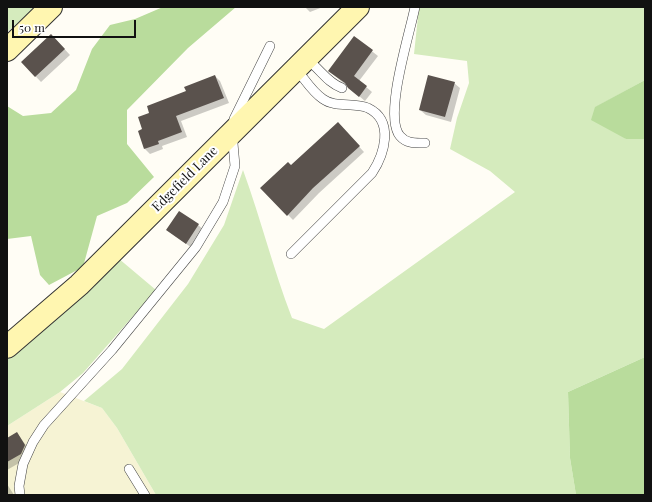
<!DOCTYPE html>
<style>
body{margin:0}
#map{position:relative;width:652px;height:502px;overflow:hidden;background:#fffdf5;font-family:"Playfair Display",serif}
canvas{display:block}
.frame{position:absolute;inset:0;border:8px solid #111;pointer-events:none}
.scale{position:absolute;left:12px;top:20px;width:124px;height:18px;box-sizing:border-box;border:2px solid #111;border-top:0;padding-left:5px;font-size:12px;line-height:14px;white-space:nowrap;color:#111;-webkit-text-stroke:3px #fff;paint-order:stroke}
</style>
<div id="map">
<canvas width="652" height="502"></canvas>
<div class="frame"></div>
<div class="scale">50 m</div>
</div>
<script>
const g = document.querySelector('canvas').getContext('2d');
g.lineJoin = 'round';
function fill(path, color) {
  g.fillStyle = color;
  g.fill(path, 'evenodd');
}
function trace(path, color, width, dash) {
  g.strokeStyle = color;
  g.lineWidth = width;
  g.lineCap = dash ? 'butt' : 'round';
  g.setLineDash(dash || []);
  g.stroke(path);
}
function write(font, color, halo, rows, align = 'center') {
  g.font = font + ' "Playfair Display",serif';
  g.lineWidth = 4;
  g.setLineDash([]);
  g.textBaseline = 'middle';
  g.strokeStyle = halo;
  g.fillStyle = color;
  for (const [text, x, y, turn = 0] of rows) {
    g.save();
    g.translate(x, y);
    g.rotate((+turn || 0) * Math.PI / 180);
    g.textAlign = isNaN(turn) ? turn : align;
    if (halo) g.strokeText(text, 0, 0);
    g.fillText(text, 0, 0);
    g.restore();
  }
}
const farmland = new Path2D(`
 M60 392 102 408 117 428 156 495H7V426Z`);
const green = new Path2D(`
 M7 7H36L7 32Z
 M419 7 645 8V80L596 107 626 139H645V357L568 392 570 458 576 495H156L117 428 102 408 84 401 122 369 188 284 224 225 243 170C261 219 273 269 292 318L324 329 515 192 490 171 450 149 457 118 469 83 467 61 414 54Z
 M118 258 156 290 83 373 60 392 7 426V360L72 303Z`);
const forest = new Path2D(`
 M163 7H236L188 48 127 110V144L154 177 127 203 97 216 83 267 49 285 40 275 31 236 7 239V106L23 116 51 113 76 90 92 49 110 25 135 19Z
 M645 80V139H626L591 120 595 107Z
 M645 357V495H576L570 458 568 392Z`);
const shadow = new Path2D(`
 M305 7H323L310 12Z
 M355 38 378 56 359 81 372 92 365 101 329 71Z
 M56 40 70 55 41 82 22 62Z
 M215 76 220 81 229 103 181 121 187 137 162 146 163 149 150 154 145 149 144 130 150 113Z
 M454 83 460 88 451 122 426 115 420 110Z
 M343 129 364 152 319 193 293 220 262 188Z
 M198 225 204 230 192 248 167 230Z
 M17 433 30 451 26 459 7 470V439Z
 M7 484 14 495H7Z`);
const building = new Path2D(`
 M51 34 65 49 35 77 21 62Z
 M354 36 373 50 354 76 367 86 359 97 348 88 345 83 328 71Z
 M215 75 224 98 176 116 182 132 158 141 159 144 144 149 138 131 142 129 138 117 149 113 147 106 186 91 184 87Z
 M428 75 455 82 445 117 419 110Z
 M338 122 360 146 313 188 287 216 260 188 288 162 291 165Z
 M179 211 199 224 186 244 166 230Z
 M17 432 25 445 21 454 7 462V438Z`);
const lane = new Path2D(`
 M415 7C410 33 383 116 400 136 407 144 415 143 425 143
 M306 59C320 68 326 82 342 88
 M291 254 372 173C384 155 395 121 368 108 354 102 335 108 323 99 312 92 304 78 296 69
 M129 469 145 495
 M20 495 19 486 23 464 33 442 44 425 112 350 196 247 223 202 235 166 232 132 234 119 270 46`);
const secondary = new Path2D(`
 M7 50 51 7
 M7 347 79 285 358 7`);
const streetNames = [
 ["Edgefield Lane",185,179,-45]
];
fill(farmland, '#f6f3d4');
fill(green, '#d5ebbd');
fill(forest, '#b9dc9c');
fill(shadow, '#0003');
fill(building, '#5a524d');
trace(lane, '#444', 10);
trace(secondary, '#333', 24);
trace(lane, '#fff', 9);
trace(secondary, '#fff6b0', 22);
write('13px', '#111', '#fff', streetNames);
</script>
